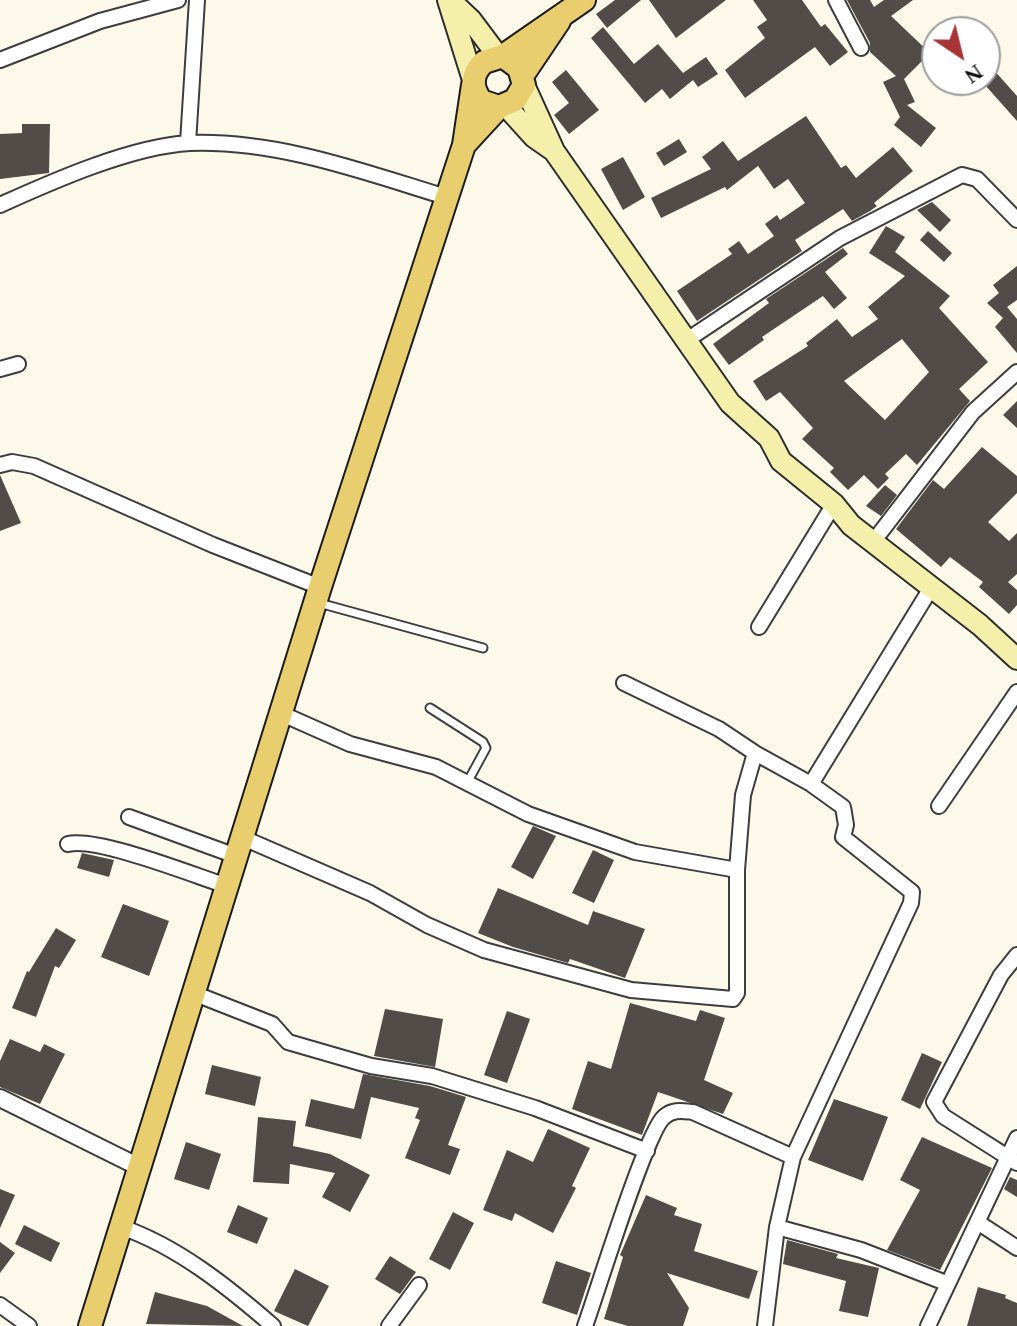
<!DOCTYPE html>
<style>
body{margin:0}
#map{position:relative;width:1017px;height:1326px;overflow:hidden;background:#fcf9ea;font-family:Georgia,serif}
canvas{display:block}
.north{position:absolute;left:921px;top:16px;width:80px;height:80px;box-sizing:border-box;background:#fff;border:2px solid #9d9d9d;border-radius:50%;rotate:145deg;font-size:22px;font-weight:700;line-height:32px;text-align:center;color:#0a0a0a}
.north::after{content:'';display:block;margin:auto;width:28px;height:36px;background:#a93435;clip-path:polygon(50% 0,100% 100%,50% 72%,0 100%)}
</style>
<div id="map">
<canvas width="1017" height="1326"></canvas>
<div class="north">N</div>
</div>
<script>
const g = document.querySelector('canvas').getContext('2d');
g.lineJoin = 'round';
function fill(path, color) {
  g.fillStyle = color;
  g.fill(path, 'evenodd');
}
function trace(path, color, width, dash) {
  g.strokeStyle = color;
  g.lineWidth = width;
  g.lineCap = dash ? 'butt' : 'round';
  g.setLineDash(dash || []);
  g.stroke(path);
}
const building = new Path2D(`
 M615 0H641L607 28 596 14Z
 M649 0H726L676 38Z
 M753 0H802L821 27 825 24 848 52 830 66 815 47 745 98 725 70 765 38 757 27 767 20Z
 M847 0H870L874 7 884 0H913L891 16 930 53 904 79 915 102 907 105 936 128 921 147 894 125 900 117 883 82 896 76 870 52V43Z
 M603 27 634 64 658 44 683 73 706 57 718 74 698 87 693 80 670 99 662 89 645 103 591 38Z
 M985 60 1017 96V121L985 85Z
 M566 70 599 110 569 134 554 115 569 103 552 82Z
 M806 116 841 168 846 165 856 178 893 147 913 171 874 203 877 206 870 211 852 221 843 209 795 240 802 251 697 321 677 291 732 254 728 249 739 241 748 254 774 236 765 224 777 215 780 220 805 203 788 179 774 189 758 166 727 190 725 187 661 218 651 198 711 169 702 157 723 141 738 161Z
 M22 124H50L49 173 0 179V134L22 133Z
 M679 139 687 152 664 166 656 153Z
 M623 157 645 197 623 210 601 169Z
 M932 202 951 220 940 232 917 210Z
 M886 226 905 237 895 252 950 296 939 308 988 362 959 389 970 401 917 465 906 454 885 474 889 478 878 489 864 475 848 490 830 472 834 468 802 439 813 428 780 392 766 401 753 381 808 346 806 343 837 319 852 337 878 319 868 307 905 276 869 253ZM902 339 929 372 885 420 844 381Z
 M928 231 952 253 944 262 920 240Z
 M843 248 848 254 825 272 847 298 834 309 823 296 762 337 764 340 729 365 713 344 769 303 766 299Z
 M1017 266V300L1007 307 1017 319V353L995 327 1003 318 987 303 999 293 993 285Z
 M1017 401V428L1003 415Z
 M982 447 1017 476V493L988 522 1009 541 1017 533V574L1008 582 1017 590V605L1009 614 979 587 983 582 950 557 941 567 896 529 933 480 944 489Z
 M0 475 21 523 0 531Z
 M885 485 897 495 881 516 866 506Z
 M533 826 556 836 533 879 511 867Z
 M593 850 614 860 594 903 572 893Z
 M82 853 114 860 109 877 77 868Z
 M498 888 588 925 593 911 645 929 625 978 570 959 568 963 513 947 478 933Z
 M123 904 169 921 149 976 101 957Z
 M56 928 76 940 59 968 55 966 36 1017 12 1008 27 971 29 972Z
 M630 1003 696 1021 700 1010 725 1018 704 1080 733 1093 723 1114 658 1092 642 1135 572 1109 588 1061 611 1069Z
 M385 1009 443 1019 435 1067 374 1056Z
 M507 1011 530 1019 507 1083 484 1075Z
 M10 1039 40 1052 44 1044 65 1054 40 1104 0 1087V1061Z
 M922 1053 942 1062 920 1109 901 1100Z
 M212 1065 261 1077 255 1106 205 1094Z
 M363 1074 430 1086 466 1097 448 1145 460 1149 450 1175 405 1158 420 1120 415 1118 419 1108 371 1097 361 1139 305 1126 311 1099 354 1109Z
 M834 1099 888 1117 863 1181 808 1160Z
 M258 1117 296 1121 293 1146 330 1154 370 1175 350 1212 322 1197 335 1173 290 1164 289 1184 253 1182Z
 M548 1129 590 1148 572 1186 576 1188 553 1233 515 1213 512 1221 483 1210 507 1150 533 1162Z
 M922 1137 992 1168 940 1270 887 1250 920 1190 900 1180Z
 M186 1142 221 1154 209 1190 174 1179Z
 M1010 1177 1017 1180V1197L1004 1189Z
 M0 1189 15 1195 0 1228Z
 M646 1195 677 1208 674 1215 702 1224 694 1251 758 1271 749 1299 667 1273 689 1308 683 1326H628L604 1319 623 1257 620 1255Z
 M238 1205 268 1218 257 1244 227 1232Z
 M453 1212 474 1223 450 1270 429 1259Z
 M24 1225 60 1243 51 1262 15 1244Z
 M787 1240 838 1254 836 1258 879 1268 868 1317 839 1311 846 1281 783 1264Z
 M0 1242 15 1253 0 1273Z
 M390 1256 416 1272 400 1294 375 1279Z
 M556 1261 591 1273 577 1315 542 1303Z
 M295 1269 329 1286 308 1326 274 1311Z
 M978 1287 1006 1295 1005 1298 1017 1303V1326H967Z
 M155 1292 207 1306 243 1326 146 1324Z`);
const service = new Path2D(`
 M319 603 483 648
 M430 708 483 742 486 748 467 783`);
const minor = new Path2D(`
 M836 0 861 48
 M0 60 100 21 178 0
 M188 143 197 0
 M0 205C53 181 132 146 190 143 278 140 364 172 446 197
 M687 340 840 238 962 175 977 179 1017 220
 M0 369 18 364
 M0 465 12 462 34 466 213 545 320 587
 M873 542 973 412 1017 372
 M759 627 834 504
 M624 683 719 729 755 753
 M280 713 350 744 436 767 528 814 635 852 737 870
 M939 806 1017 692
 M129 817 236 856
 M241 837 370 893 427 925 484 950 631 990 733 999 737 993V870L743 795 755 753 811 784 931 588
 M68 844C98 837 193 875 227 886
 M1017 955 1001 975 934 1102 943 1116 1017 1163
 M193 993 272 1024 288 1042 371 1066 432 1076 535 1108 647 1151
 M979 1223 1017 1248
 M121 1227C177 1246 228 1287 273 1326
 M777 1227 861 1250 946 1283
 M0 1305 29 1326
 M389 1326 419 1285
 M585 1326C597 1293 646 1132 664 1117 673 1109 682 1111 693 1112L793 1157
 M765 1326 777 1227 793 1157 911 903 912 892 843 837 846 825 843 807 811 784
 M928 1326 1017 1138`);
const tertiary = new Path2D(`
 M0 1098 139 1167`);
const secondary = new Path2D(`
 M448 0 473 80
 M450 0 471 20 498 56
 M524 85 554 151 730 403 769 438 781 461 834 504 851 525 980 625 1017 659
 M505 105 534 137 554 151`);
const primary = new Path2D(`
 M503 56 584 0
 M522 76 559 21
 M464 145 499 107 515 100 524 85 519 68 503 56 484 62C471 74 471 87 481 101L499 107
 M90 1326 320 587 464 145 473 85`);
fill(building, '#514c48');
trace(service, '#3d3d3d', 11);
trace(minor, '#3d3d3d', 18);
trace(tertiary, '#3d3d3d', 20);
trace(secondary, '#2c2c2c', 24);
trace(primary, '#1b1b1b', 26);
trace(service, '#fff', 7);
trace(minor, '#fff', 14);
trace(tertiary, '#fff', 16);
trace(secondary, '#f5efac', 20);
trace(primary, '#e8ce6f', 22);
</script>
